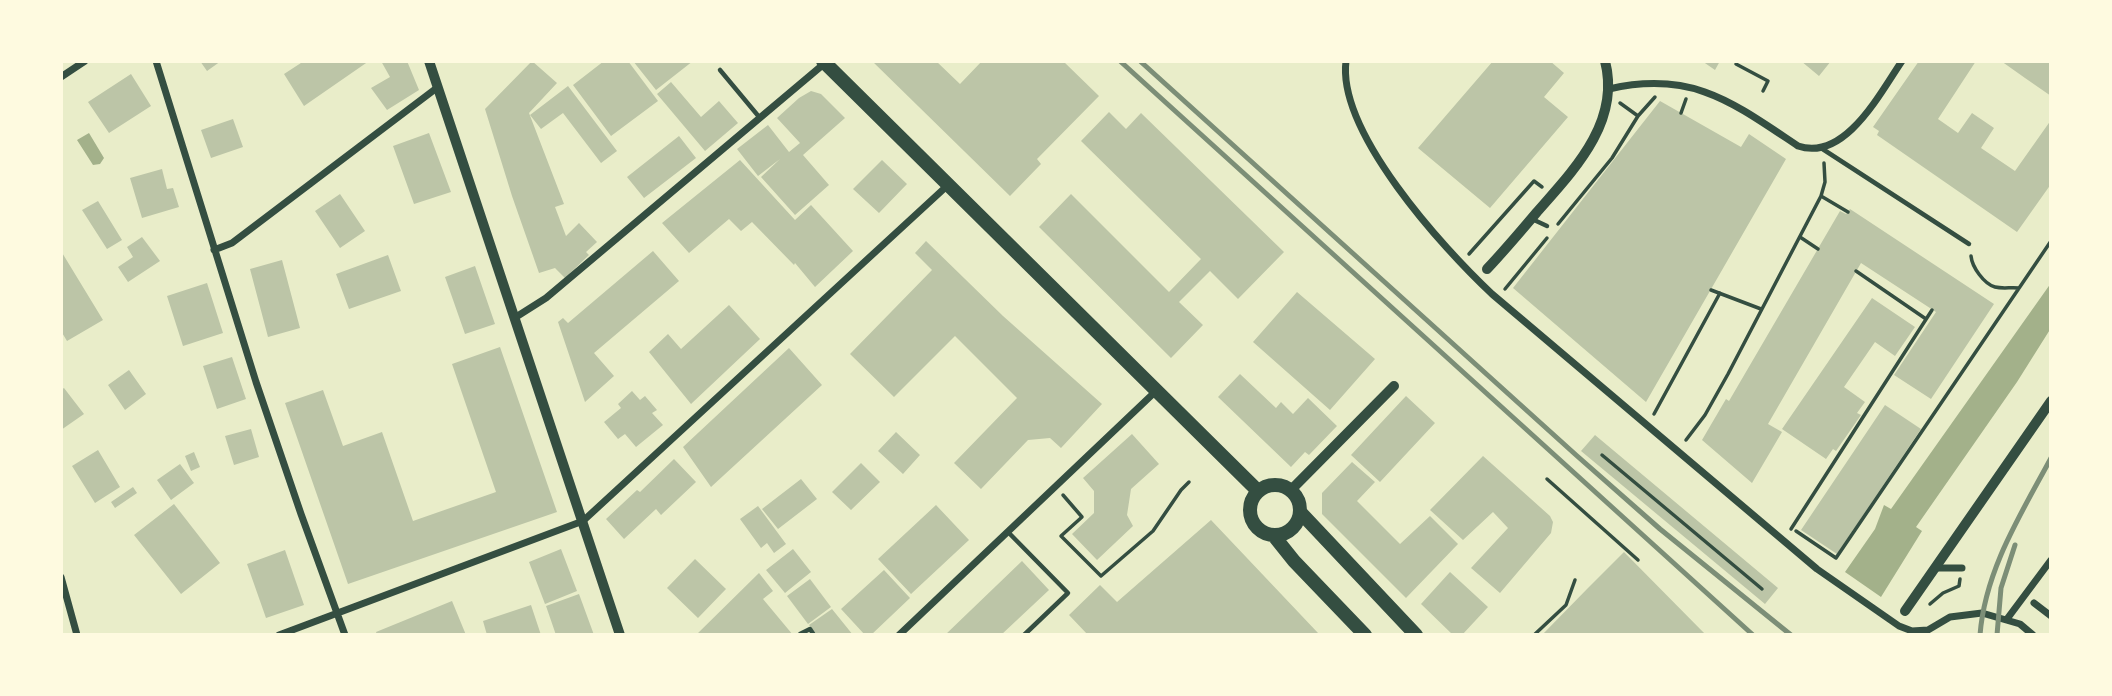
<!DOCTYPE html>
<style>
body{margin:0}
#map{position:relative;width:2112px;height:696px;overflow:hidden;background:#e9edc9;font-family:Figtree,sans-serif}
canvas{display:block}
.frame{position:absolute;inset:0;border:63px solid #fefae0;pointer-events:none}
</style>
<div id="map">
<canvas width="2112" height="696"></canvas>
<div class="frame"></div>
</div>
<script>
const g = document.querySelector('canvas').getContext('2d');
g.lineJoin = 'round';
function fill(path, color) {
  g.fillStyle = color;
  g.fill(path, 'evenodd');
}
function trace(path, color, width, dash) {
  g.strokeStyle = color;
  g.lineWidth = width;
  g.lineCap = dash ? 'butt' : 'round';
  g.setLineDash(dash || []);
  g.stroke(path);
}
const water = new Path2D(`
 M89 133 104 158 100 164 93 165 77 140Z
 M2051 283V328L2017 382 1916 527 1922 531 1881 597 1845 572 1875 529 1884 505 1891 509Z`);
const building = new Path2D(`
 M200 61H221L207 71Z
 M304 61H369L304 106 284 74Z
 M381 61H407L419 90 387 110 371 88 390 77Z
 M532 61 557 83 529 113 564 204 555 207 566 236 579 223 597 242 586 252 589 255 565 278 555 268 539 273 512 196 485 109Z
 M604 61H628L658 101 611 136 573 85Z
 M633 61H693L656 90Z
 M872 61H936L960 84 982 61H1063L1099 96 1037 159 1041 164 1010 196Z
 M1493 61H1550L1564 73 1544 97 1568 117 1490 208 1418 148Z
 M1702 61H1720L1715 70Z
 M1801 61H1831L1819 76Z
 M1919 61H1976L1938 119 1958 133 1972 113 1994 128 1981 148 2015 171 2051 120V184L2017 232 1877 135 1879 131 1873 127Z
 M2001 61H2051V96L2025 78Z
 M131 74 151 106 109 133 88 102Z
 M671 82 701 117 719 101 738 123 705 151 657 94Z
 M568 86 617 151 601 163 563 113 541 129 530 115Z
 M811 91 821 94 845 118 803 155 829 185 795 215 761 177 780 159 758 176 737 149 768 125 789 152 800 143 777 118 799 98Z
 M1660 101 1741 147 1749 134 1786 159 1646 402 1513 288Z
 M1109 112 1126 129 1141 113 1284 252 1238 299 1210 271 1179 302 1203 325 1171 358 1039 227 1071 194 1169 292 1201 259 1081 141Z
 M233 119 243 147 211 158 201 130Z
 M429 133 451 192 414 204 393 146Z
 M679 136 696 158 644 198 627 177Z
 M740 160 795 220 811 205 853 251 815 287 795 263 794 265 752 222 741 231 729 219 689 253 662 223Z
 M882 160 907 184 879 213 853 189Z
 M162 169 167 189 173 188 179 207 142 218 130 178Z
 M340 194 365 231 340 248 315 211Z
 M98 201 122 240 107 249 82 210Z
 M1850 209 1994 304 1931 399 1894 375 1936 312 1861 263 1768 424 1782 432 1752 483 1702 440 1726 399 1729 401 1840 211 1846 214Z
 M142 237 160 261 128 282 118 267 133 257 127 247Z
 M926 241 1003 316 1102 404 1061 448 1050 438 1028 440 981 489 954 463 1017 398 955 336 894 397 850 354 932 270 915 253Z
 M61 251 103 320 67 341 61 331Z
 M653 251 679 281 594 353 614 376 585 402 558 322 563 318 568 323Z
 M388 255 401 291 349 309 336 274Z
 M282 260 300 328 268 337 250 269Z
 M475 266 495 324 465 334 445 277Z
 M207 283 223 333 183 346 167 296Z
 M1297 292 1375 359 1330 410 1253 342Z
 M1872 298 1915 327 1895 356 1875 342 1844 387 1865 402 1857 413 1861 415 1836 451 1833 449 1826 459 1782 429Z
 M729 305 760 339 691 404 649 352 668 334 681 349Z
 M500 347 557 512 348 584 285 403 323 390 343 446 382 432 413 521 496 492 452 364Z
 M789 348 822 385 711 487 683 447Z
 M232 357 246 399 217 409 203 366Z
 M129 370 146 394 125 410 108 385Z
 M1240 374 1276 408 1281 402 1293 414 1308 398 1337 426 1309 455 1305 452 1291 467 1218 397Z
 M64 388 84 414 61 430V390Z
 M632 391 640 400 645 396 657 410 652 413 663 425 636 447 625 434 618 439 604 422 621 408 618 404Z
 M1406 396 1435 423 1380 482 1351 455Z
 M1885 405 1921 429 1837 554 1801 530Z
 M251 429 259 457 234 465 225 436Z
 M896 432 920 455 903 474 878 451Z
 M1132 434 1159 464 1131 489 1127 515 1133 526 1097 560 1072 534 1094 513V491L1083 478Z
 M1595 435 1778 588 1765 604 1581 451Z
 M98 450 120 487 95 503 72 466Z
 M194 452 200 467 191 471 185 456Z
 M1483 456 1550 516 1553 522 1551 533 1500 593 1471 568 1508 528 1493 512 1463 540 1430 510Z
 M674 459 696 482 661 515 656 509 624 539 606 519 637 490 640 492Z
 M1352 462 1375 482 1357 501 1400 544 1430 516 1458 544 1406 598 1322 514V493Z
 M861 463 880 482 851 510 832 492Z
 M180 464 194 483 171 500 157 480Z
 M801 479 817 499 778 529 762 509Z
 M133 487 137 493 115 508 111 502Z
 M174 504 220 563 181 594 134 535Z
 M936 505 969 540 911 594 878 559Z
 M758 506 786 544 774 553 767 543 761 548 740 519Z
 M1211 520 1318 633 1316 635H1088L1069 615 1100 585 1117 602Z
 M561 549 577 591 545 604 529 562Z
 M793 549 811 572 785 593 766 570Z
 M285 550 304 605 266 618 247 564Z
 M1624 552 1706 635H1542L1587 589Z
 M695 559 726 589 698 618 667 588Z
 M1022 561 1049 590 1001 635H945Z
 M884 570 910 598 871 635H865L841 609Z
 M1450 572 1488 607 1462 635H1453L1421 604Z
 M759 573 773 591 763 599 793 635H696Z
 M810 579 831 607 808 624 787 596Z
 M579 594 594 635H556L546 606Z
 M452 601 466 635H377L376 632Z
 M531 605 541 635H487L483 621Z
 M832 609 853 635H817L809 625Z`);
const path = new Path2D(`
 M1736 64 1768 81 1763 91
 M1620 103 1638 116
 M1681 113 1686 99
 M1821 196 1848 212
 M1558 224 1612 158 1638 116 1655 97
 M1800 237 1818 249
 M1469 254 1534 181 1542 187
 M1971 256C1972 267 1984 284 1995 287 2003 289 2011 287 2019 288
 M1856 271 1926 319
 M1505 289 1547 238
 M1711 290 1761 309
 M1654 414 1720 293
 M1686 440 1705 415 1728 374 1821 196 1825 182 1824 163
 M1602 455 1762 589
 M1547 479 1638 560
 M1063 495 1082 517 1061 536 1101 576 1153 531 1181 490 1189 482
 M1791 529 1932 310
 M1796 531 1836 558 2051 241
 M1930 604 1943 593 1959 586 1960 579
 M1534 635 1566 605 1575 580`);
const service = new Path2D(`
 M720 70 760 118
 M1821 148 1969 244
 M1532 219 1547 226
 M1008 532 1068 593 1024 635
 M800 634 810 629 814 635`);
const minor = new Path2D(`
 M156 61 256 382 301 514 345 635
 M1346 61C1337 132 1443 248 1492 294L1817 569 1899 626 1912 631 1928 630 1950 617 1982 613 2020 624 2033 635
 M61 77 85 61
 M1609 89C1692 70 1732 102 1798 146 1845 162 1880 93 1902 61
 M214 250 232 243 438 87
 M516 317 546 298 825 63
 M1936 568H1962
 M61 577 77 635
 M2034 603 2051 616
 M2007 619 2051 560
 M279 635 583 521 948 185
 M899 635 1156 391`);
const tertiary = new Path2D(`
 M429 61 620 635
 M1487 269C1505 250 1521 231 1537 212 1574 170 1621 122 1605 61
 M1291 490 1394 386
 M1905 611 2051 401`);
const primary = new Path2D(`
 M823 61 1258 491
 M1250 510a25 25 0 1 1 50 0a25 25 0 1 1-50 0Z
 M1301 513 1416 635
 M1274 536 1294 561 1365 635`);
const rail = new Path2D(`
 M1120 61 1753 635
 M1140 61 1576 455 1660 529 1791 635
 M1980 635C1985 570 2021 514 2051 458
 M1997 635 2001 588 2015 545`);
fill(water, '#a3b18a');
fill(building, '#bcc5a7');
trace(path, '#344e41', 3.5);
trace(service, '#344e41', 4.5);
trace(minor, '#344e41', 7);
trace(tertiary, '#344e41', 10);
trace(primary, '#344e41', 14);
trace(rail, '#7c8e77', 5);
</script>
